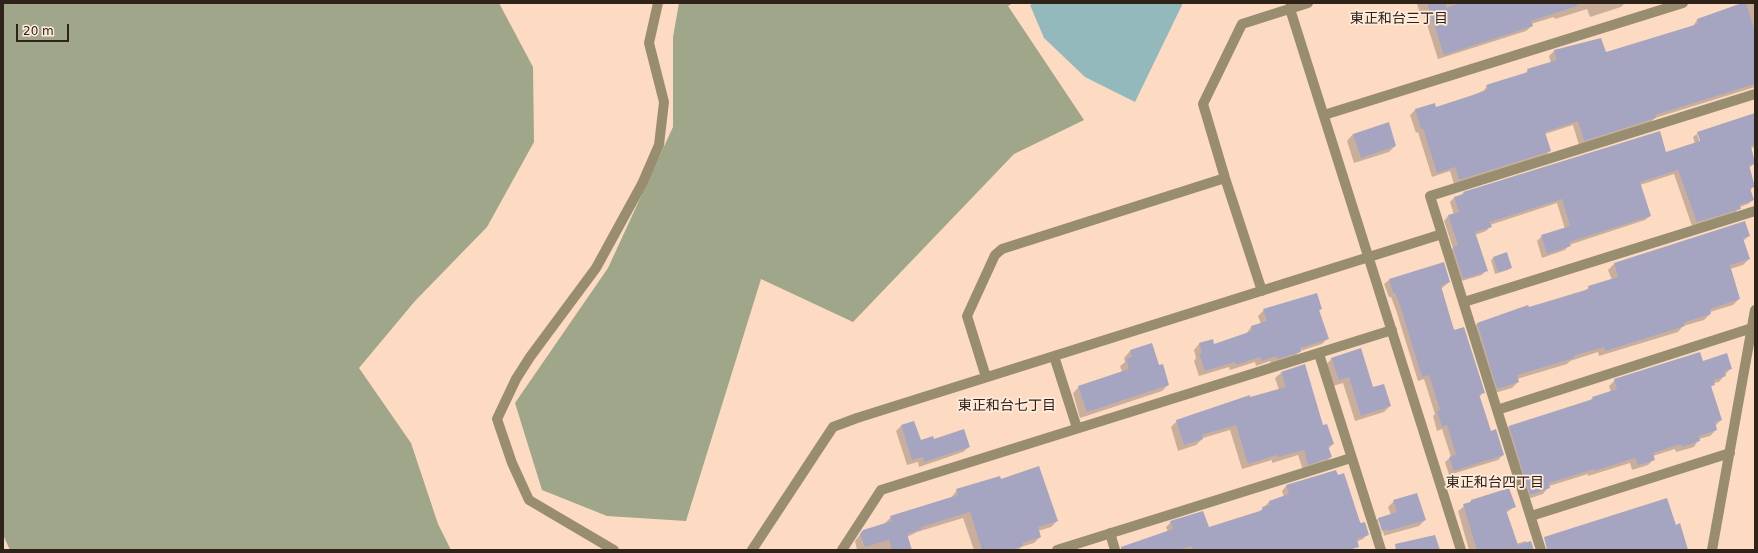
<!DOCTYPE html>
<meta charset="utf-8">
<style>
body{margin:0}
#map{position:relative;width:1758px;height:553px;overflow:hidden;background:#fcdbc2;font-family:"DejaVu Sans",sans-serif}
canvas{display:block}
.frame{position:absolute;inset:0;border:4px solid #2e2219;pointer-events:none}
.scale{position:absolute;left:16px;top:24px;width:53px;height:18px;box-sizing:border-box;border:2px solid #2e2219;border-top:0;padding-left:5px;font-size:12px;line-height:14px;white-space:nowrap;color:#2e2219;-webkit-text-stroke:3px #ffebdc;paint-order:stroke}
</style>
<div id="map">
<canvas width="1758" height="553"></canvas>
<div class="frame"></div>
<div class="scale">20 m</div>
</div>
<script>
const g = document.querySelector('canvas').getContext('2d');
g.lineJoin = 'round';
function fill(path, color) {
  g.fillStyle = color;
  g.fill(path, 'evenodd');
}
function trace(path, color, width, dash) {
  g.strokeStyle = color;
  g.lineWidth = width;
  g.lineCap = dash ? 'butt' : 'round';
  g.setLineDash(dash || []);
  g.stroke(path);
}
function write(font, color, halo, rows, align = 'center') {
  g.font = font + ' "DejaVu Sans","Noto Sans JP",sans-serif';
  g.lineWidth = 3.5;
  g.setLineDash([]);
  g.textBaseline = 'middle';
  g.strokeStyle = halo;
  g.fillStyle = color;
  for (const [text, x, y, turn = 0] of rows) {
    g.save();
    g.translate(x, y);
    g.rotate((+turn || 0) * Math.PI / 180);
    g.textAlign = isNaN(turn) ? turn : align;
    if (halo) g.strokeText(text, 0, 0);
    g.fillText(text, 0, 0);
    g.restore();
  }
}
const forest = new Path2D(`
 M3 3H499L533 67 534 142 487 227 415 301 359 368 411 443 438 524 451 550H10L3 535Z
 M679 3H1013L1008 6 1084 120 1014 154 853 322 761 279 686 521 607 516 542 490 515 403 608 268 673 127V37Z`);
const water = new Path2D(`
 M1034 3H1183L1135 102 1085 77 1044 38 1030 5Z`);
const shadow = new Path2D(`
 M1418 3H1625L1621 7 1590 17 1587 9 1555 19 1554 17 1531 24 1532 26 1526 31 1438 59 1424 15 1421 16 1417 4Z
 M1745 3H1755V87L1655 118 1650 123 1579 145 1573 125 1545 134 1550 151 1545 156 1454 184 1450 171 1432 177 1418 132 1416 133 1410 115 1415 110 1434 104 1436 108 1483 92 1487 86 1524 75 1528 70 1551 63 1549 56 1554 51 1600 39 1605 53 1693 26 1697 20Z
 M1755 124V147L1751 148 1755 163 1749 168 1754 186 1750 191 1753 200 1748 204 1739 207 1735 213 1692 226 1674 174 1640 185 1650 216 1645 220 1569 245 1565 250 1542 258 1537 241 1542 236 1565 229 1557 203 1490 225 1491 226 1486 231 1475 235 1486 270 1482 275 1458 282 1449 253 1453 248 1444 221 1448 216 1454 215 1450 202 1454 198 1464 193 1666 154 1695 144 1693 137 1698 133ZM1697 134H1699L1703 146 1701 147Z
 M1353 134 1395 146 1389 152 1354 163 1347 141Z
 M1744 222 1749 236 1743 241 1749 259 1743 265 1730 269 1739 299 1733 305 1710 312V314L1704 320 1683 326 1678 332 1599 356 1598 352 1570 361 1567 364 1517 379 1518 382 1512 388 1491 394 1471 330 1477 324 1528 307V308L1584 292 1589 287 1612 280 1608 270 1614 264Z
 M1494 257 1511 267 1508 270 1495 274 1491 260Z
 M1443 263 1449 282 1441 289 1454 331 1484 392 1479 397 1490 433 1503 455 1498 460 1449 475 1445 462 1451 457 1442 429 1437 431 1433 416 1435 414 1424 379 1418 381 1396 310 1391 297H1389L1384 284 1389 280Z
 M1321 309 1319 311 1327 339 1322 344 1300 351 1294 357 1271 364 1270 361 1256 366 1255 362 1230 370 1229 367 1199 376 1194 361 1196 358 1194 350 1199 344 1212 340 1213 345 1246 334 1251 327 1261 324 1258 316 1264 310Z
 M1152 344 1159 366 1168 385 1162 391 1080 418 1073 393 1079 387 1122 372 1120 366 1125 362 1124 358 1130 351Z
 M1332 358 1373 389 1390 406 1384 412 1355 421 1343 383 1333 386 1326 365Z
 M1702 362 1731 368 1719 382 1714 383 1711 387 1721 420 1715 426 1716 430 1710 436 1699 439 1694 447 1676 452 1675 449 1653 456 1654 459 1648 465 1632 470 1630 463 1588 476V474L1549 486 1543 494 1525 500 1504 432 1509 426 1588 402 1593 398 1611 392 1609 386 1615 380Z
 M1281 373 1323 427 1333 444 1328 449 1331 457 1325 463 1303 470 1298 455 1272 463V460L1242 469 1230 430 1203 438 1196 445 1178 451 1171 427 1177 421 1279 390 1275 378Z
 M901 426 920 441 933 440 969 447 963 452 919 467 918 462 907 465 896 431Z
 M1000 480 1057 521 1051 527 1038 531 1040 537 1034 543 1021 547 1018 550H974L963 518 917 532 907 537 911 550H857L855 541 863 531 884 524 891 517 951 498 957 490Z
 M1286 486 1359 522 1368 534 1363 539 1356 542 1357 544 1349 550H1120L1123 547 1168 532 1166 527 1171 522 1208 528 1259 512 1269 502 1284 497 1282 491Z
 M1394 501 1425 520 1419 526 1383 536 1384 535 1380 521H1378L1382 534 1376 536 1373 525 1378 519 1391 515 1388 507Z
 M1471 501 1514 507 1506 513 1516 544 1526 541 1529 550H1469L1458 511Z`);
const building = new Path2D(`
 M1427 3H1445L1447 8 1461 3H1577V6L1531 21 1533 26 1444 55Z
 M1742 3H1746L1755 31V84L1655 115 1656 118 1584 141 1578 121 1545 132 1551 151 1459 180 1455 167 1437 173 1423 128 1421 129 1415 109 1435 103 1436 107 1473 95 1488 89 1486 85 1528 72 1527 69 1557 60 1554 50 1601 38 1606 52 1698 24 1697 19Z
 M1755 113V145L1751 146 1755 164 1749 165 1755 187 1750 188 1754 200 1740 205 1741 209 1697 222 1678 170 1640 182 1651 216 1569 242 1571 246 1547 254 1541 235 1570 226 1562 199 1490 222 1492 227 1475 232 1488 271 1463 279 1453 247 1458 245 1448 215 1459 212 1454 197 1464 194 1463 192 1660 131 1666 152 1700 141 1697 132Z
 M1389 122 1396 146 1361 158 1353 134Z
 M1745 221 1750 236 1743 238 1750 259 1730 265 1740 299 1710 309 1711 314 1683 323 1685 326 1605 351 1604 347 1573 356 1574 358 1517 375 1519 382 1497 389 1477 323 1528 305 1529 307 1589 289 1588 286 1618 277 1614 263Z
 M1507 252 1512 268 1498 272 1493 257Z
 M1444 262 1450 282 1441 286 1454 330 1464 327 1485 393 1479 394 1491 431 1496 429 1504 455 1454 471 1449 457 1456 455 1447 425 1442 427 1437 411 1440 410 1429 375 1422 377 1400 305 1395 293H1393L1389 279Z
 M1317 293 1322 309 1319 310 1329 339 1300 348 1301 352 1277 359 1276 356 1262 361 1260 357 1236 365 1235 362 1205 371 1199 354 1202 353 1199 343 1213 339 1214 344 1252 331 1251 326 1267 321 1263 309Z
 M1152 343 1159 365 1163 364 1169 385 1087 412 1078 386 1129 369 1126 359 1132 357 1130 350Z
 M1361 348 1373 387 1384 384 1391 406 1361 416 1349 377 1339 380 1331 358Z
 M1700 352 1703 361 1727 353 1732 369 1724 371 1726 376 1714 380 1715 385 1711 386 1722 420 1715 422 1717 430 1699 436 1700 441 1682 447 1681 444 1653 453 1655 460 1638 465 1635 458 1594 471V469L1549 483 1550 488 1530 495 1509 426 1593 399 1592 397 1617 389 1614 379Z
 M1305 364 1323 425 1327 424 1334 444 1328 446 1332 457 1308 465 1304 450 1278 457 1277 455 1248 464 1236 425 1202 435 1203 439 1184 445 1176 420 1250 395V397L1286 387 1281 372Z
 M914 421 921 440 933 436 934 439 964 429 970 447 924 462 923 457 912 460 901 425Z
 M1039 466 1058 521 1038 527 1041 537 1022 543 1023 546 1011 550H982L970 512 921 527 922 529 907 534 912 550H892L889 540 865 547 860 534 863 530 892 521 890 516 958 495 956 489 1000 476 1001 479Z
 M1336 470 1338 475 1344 473 1360 522 1361 523 1365 522 1369 535 1357 539 1359 547 1348 550H1193L1191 546 1178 550H1121V547L1173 529 1170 521 1203 511 1209 527 1263 510 1262 507 1270 505 1269 501 1289 494 1286 485Z
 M1509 488 1516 507 1506 510 1518 545 1531 541 1534 550H1477L1463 504 1471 502V500Z
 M1417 493 1426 520 1388 531 1387 529 1382 531 1378 518 1397 512 1393 500Z
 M1667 498 1676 525 1680 523 1688 550H1547L1544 537Z
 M1435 535 1440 550H1396L1395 544Z`);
const minor = new Path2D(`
 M1291 3 1290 9 1461 550
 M1324 115 1683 3
 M1262 291 1225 178 1203 104 1242 24 1308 3
 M1464 302 1755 211
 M1319 354 1381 550
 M1054 356 1077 428
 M986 377 967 316 995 255 1002 249 1225 178
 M1497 410 1752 328
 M1531 516 1730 453
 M1110 533 1115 550
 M752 550 833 427 857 418 1442 234
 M842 550 881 490 1392 330
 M1057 550 1351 458
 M1541 550 1430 196 1755 94
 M1712 550 1755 310`);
const tertiary = new Path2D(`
 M614 550 529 500 512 463 497 419 516 379 530 357 596 268 642 184 659 145 664 102 649 43 658 3`);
const neighbourhoodNames = [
 ["東正和台三丁目",1399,19],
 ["東正和台七丁目",1007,406],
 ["東正和台四丁目",1495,483]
];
fill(forest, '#9fa68a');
fill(water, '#93b9bc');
fill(shadow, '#0003');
fill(building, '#a5a5c1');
trace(minor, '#998d6f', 10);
trace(tertiary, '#998d6f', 10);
write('14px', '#2e2219', '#ffebdc', neighbourhoodNames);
</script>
